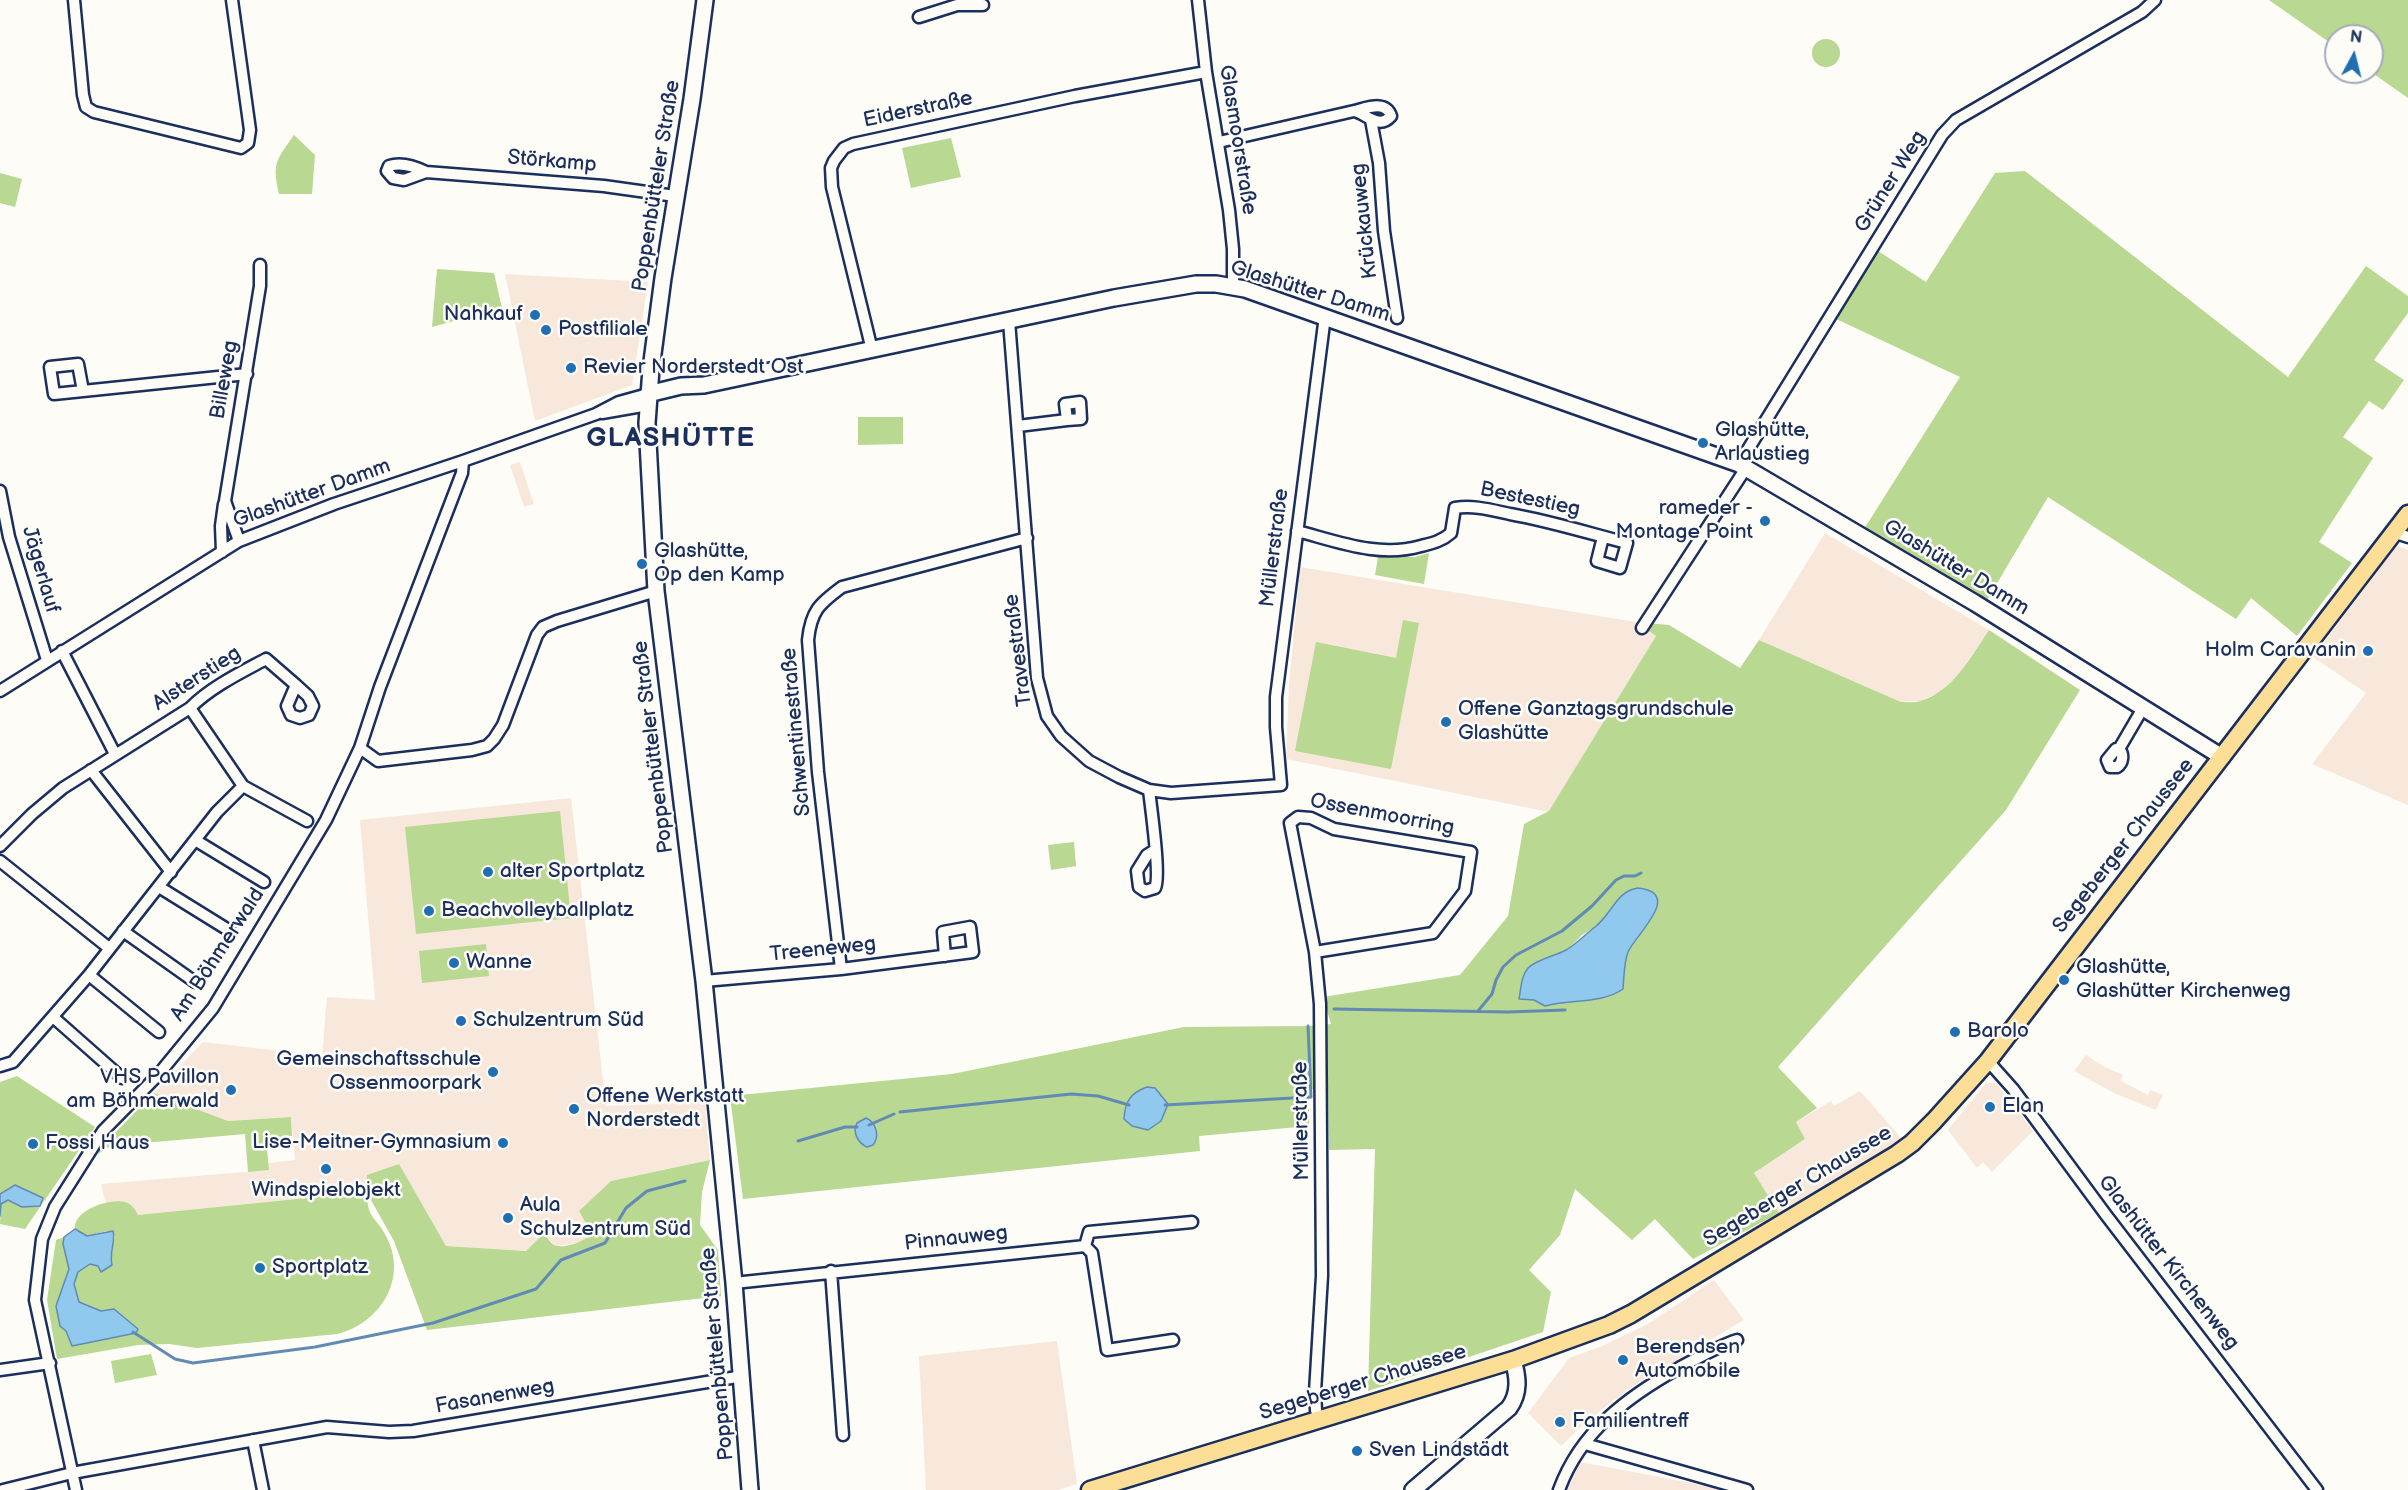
<!DOCTYPE html>
<meta charset="utf-8">
<style>
body{margin:0}
#map{position:relative;width:2408px;height:1490px;overflow:hidden;background:#fdfcf7;font-family:"Balsamiq Sans",sans-serif}
canvas{display:block}
.north{position:absolute;left:2324px;top:24px;width:60px;height:60px;box-sizing:border-box;background:#fdfcf7;border:2px solid #a3aaba;border-radius:50%;rotate:7deg;font-size:16px;font-weight:700;line-height:24px;text-align:center;color:#1b2f5e}
.north::after{content:'';display:block;margin:auto;width:21px;height:27px;background:#1f6fb2;clip-path:polygon(50% 0,100% 100%,50% 72%,0 100%)}
</style>
<div id="map">
<canvas width="2408" height="1490"></canvas>
<div class="north">N</div>
</div>
<script>
const g = document.querySelector('canvas').getContext('2d');
g.lineJoin = 'round';
function fill(path, color) {
  g.fillStyle = color;
  g.fill(path, 'evenodd');
}
function trace(path, color, width, dash) {
  g.strokeStyle = color;
  g.lineWidth = width;
  g.lineCap = dash ? 'butt' : 'round';
  g.setLineDash(dash || []);
  g.stroke(path);
}
function write(font, color, halo, rows, align = 'center') {
  g.font = font + ' "Balsamiq Sans",sans-serif';
  g.lineWidth = 5;
  g.setLineDash([]);
  g.textBaseline = 'middle';
  g.strokeStyle = halo;
  g.fillStyle = color;
  for (const [text, x, y, turn = 0] of rows) {
    g.save();
    g.translate(x, y);
    g.rotate((+turn || 0) * Math.PI / 180);
    g.textAlign = isNaN(turn) ? turn : align;
    if (halo) g.strokeText(text, 0, 0);
    g.fillText(text, 0, 0);
    g.restore();
  }
}
const built = new Path2D(`
 M505 274 648 282 632 385 535 421Z
 M520 462 534 504 524 507 510 465Z
 M1825 533 1989 630 1958 675 1940 692 1920 701 1901 702 1759 640Z
 M2396 546 2408 550V805L2312 764 2366 693 2313 657Z
 M1300 567 1636 622 1656 636 1549 812 1286 759 1289 684Z
 M571 798 606 1106 705 1102 710 1160 611 1181 579 1211 588 1227 589 1236 583 1242 557 1246 553 1244 544 1233 526 1251 446 1246 398 1164 367 1192 138 1215 131 1205 116 1202 106 1204 101 1184 268 1170V1163L295 1160 291 1117 228 1121 154 1093 203 1042 322 1056 327 997 375 1000 360 820Z
 M2086 1055 2103 1066 2123 1075 2121 1081 2148 1095 2150 1090 2163 1095 2156 1110 2114 1093 2074 1071Z
 M1986 1083H1996L2033 1131 1992 1172 1983 1162 1977 1168 1948 1130Z
 M1860 1091 1903 1140 1779 1213 1754 1173 1805 1139 1796 1122 1831 1101 1834 1106Z
 M1714 1280 1744 1320 1628 1389 1584 1424 1561 1446 1528 1413 1569 1358 1600 1347 1646 1325Z
 M1057 1341 1077 1484 1058 1490H926L919 1356Z
 M1580 1462 1729 1490H1567Z`);
const green = new Path2D(`
 M2269 0H2408V98L2371 72 2372 36H2336V47Z
 M1812 53a14 14 0 1 1 28 0a14 14 0 1 1-28 0Z
 M294 135 315 155 312 194H279C272 162 276 161 294 135Z
 M951 138 961 177 911 188 902 148Z
 M2025 171 2288 377 2366 266 2408 296V313L2374 360 2404 380 2383 410 2369 401 2343 437 2373 458 2319 542 2352 563 2297 636 2251 598 2236 619 2048 497 1986 602 1864 529 1960 377 1834 318 1878 251 1926 282 1995 173Z
 M0 173 22 179 15 207 0 203Z
 M437 269 494 273 502 308 432 327Z
 M858 417H903V444L858 445Z
 M1429 553 1424 584 1375 575 1378 557H1415Z
 M1403 620 1419 623 1391 769 1295 751 1316 642 1396 658Z
 M1636 622 1669 625 1740 668 1759 640 1901 702C1907 702 1915 703 1920 701 1953 692 1971 656 1989 630L2080 690 2006 810 1778 1067 1817 1108 1796 1122 1805 1139 1754 1173 1779 1213 1693 1259 1655 1219 1632 1240 1575 1189 1560 1235 1529 1270 1551 1292 1543 1332 1368 1391 1375 1149 1329 1150 1328 1090 1309 1089V1126L1199 1136 1200 1151 743 1199 730 1096 952 1074 1184 1027 1311 1026 1331 1024 1323 997 1460 975 1508 916 1524 824 1549 811 1656 636ZM1646 889C1676 903 1637 933 1629 951 1624 962 1624 977 1623 989 1601 1004 1570 999 1545 1005L1534 1000 1520 999 1530 966 1569 948 1582 935 1597 926 1609 913Z
 M560 811 571 918 416 934 405 827Z
 M1074 842 1076 866 1051 870 1048 845Z
 M486 944 489 976 422 983 419 951Z
 M17 1076 95 1127 25 1229 0 1224 1 1204 9 1200 22 1207 15 1185 0 1194V1082Z
 M154 1093 228 1121 291 1117 292 1136 266 1139 269 1170 248 1172 245 1134 110 1146 98 1154 103 1131 116 1132Z
 M710 1160 702 1192 700 1225 718 1250 721 1296 427 1330 394 1241 367 1193C367 1221 377 1216 387 1238 408 1280 379 1324 337 1334L197 1348 169 1344 138 1345 57 1359 47 1300 56 1240 64 1237 63 1245 69 1269 56 1306 71 1345 114 1309 101 1311 79 1302 74 1284 78 1272 90 1264 98 1266 110 1257 115 1236 107 1231 87 1236 75 1229C73 1210 110 1198 125 1202 132 1204 135 1209 138 1215L366 1192 367 1175 399 1164 446 1246 526 1251 544 1233C547 1236 550 1243 554 1245 563 1249 583 1242 589 1236L588 1227 579 1211 611 1181Z
 M151 1354 157 1375 115 1383 111 1361Z`);
const water = new Path2D(`
 M1638 888C1684 893 1636 934 1628 952 1624 962 1624 977 1623 989 1602 1004 1570 999 1545 1006L1534 1000 1519 999C1521 989 1521 976 1528 968 1537 959 1555 956 1566 950 1574 946 1587 933 1595 927 1612 914 1616 891 1638 888Z
 M1147 1087 1155 1088 1168 1104 1161 1121 1148 1130 1132 1126 1124 1119C1125 1102 1130 1093 1147 1087Z
 M866 1118C876 1122 880 1136 873 1145L867 1147C858 1143 852 1132 857 1123Z
 M15 1185 43 1198 40 1206 22 1207 8 1200 1 1204 0 1216V1194Z
 M75 1229 87 1236 113 1231C116 1241 109 1251 112 1265L101 1272 98 1266 90 1264 78 1272 74 1284 79 1302 101 1311 114 1309 138 1329 136 1333 72 1346 66 1331 60 1326 56 1306 69 1269 63 1244 64 1237Z`);
const stream = new Path2D(`
 M1334 1009 1508 1012 1565 1010
 M1478 1011 1492 994 1496 980 1503 967 1516 955 1562 931 1592 906 1616 880 1624 876H1635L1641 873
 M1165 1105 1311 1097 1308 1026
 M900 1112 1071 1094 1098 1096 1129 1105
 M869 1125 894 1114
 M798 1141 845 1127H857
 M133 1332 175 1359 193 1363 315 1347 433 1323 536 1289 561 1260 605 1243 626 1208 647 1191 685 1181`);
const street = new Path2D(`
 M74 0 83 95 86 107 94 112 241 148 248 143 250 130 232 0
 M1198 0 1206 72 1229 210 1233 249V286
 M919 17 957 5H983
 M1371 120 1379 163 1384 231 1397 318
 M1219 142 1354 111C1367 114 1379 130 1391 116 1386 100 1367 108 1354 111
 M426 172C414 166 401 162 389 166L387 171 393 178 404 180 426 172 604 186 675 196
 M1009 321 1037 678 1047 716 1061 736 1089 761 1119 777 1149 790 1171 793 1281 785 1276 727V697L1325 316
 M872 350 832 187 831 168 834 161 844 148 853 144 1075 96 1206 72
 M83 391 78 364 50 367 54 394 247 374
 M602 413 648 405
 M1018 426 1067 420 1065 404 1080 402 1081 419 1067 420
 M1739 464 1942 135 1956 120 2142 12 2155 0
 M0 491 9 537 47 660
 M1297 531C1339 542 1379 558 1421 546 1433 543 1442 541 1451 533L1455 508C1474 505 1491 510 1510 514 1550 521 1588 533 1627 543L1620 568 1597 561 1603 537
 M2393 532 2408 537
 M239 541 225 501 260 286V265
 M222 552 221 526 224 504
 M1642 628 1746 468
 M62 651 115 754
 M0 691 239 541 334 504 463 461 596 414 619 402 648 394
 M360 748 378 761 472 750 487 746 494 739 503 725 537 635 543 627 557 621 656 591
 M2116 749H2119C2124 754 2123 763 2117 767H2110L2107 760Z
 M2119 749 2143 708
 M91 770 171 872
 M243 786 307 821
 M1149 790C1151 808 1161 877 1155 888L1145 891 1139 887 1137 871 1147 855 1155 850
 M195 840 264 882
 M0 846 32 814 63 788 190 708C211 687 240 673 266 659L296 685 287 706 291 715 300 718 309 715 313 706 308 696 296 685
 M0 861 109 948
 M159 887 230 931
 M123 931 195 982
 M1315 952 1433 933 1465 891 1471 852 1334 829 1311 818 1298 817 1290 823 1315 952 1320 1004 1322 1276 1315 1392 1316 1410 1319 1420
 M841 969 818 772 808 640C811 611 819 604 842 587L1027 538
 M89 975 159 1032
 M704 981 841 969 849 968 973 952 970 927 943 932 945 956
 M53 1017 122 1078
 M1988 1061 2013 1089 2106 1215 2317 1490
 M0 1066 13 1062 89 975 217 812 243 786 190 708
 M1085 1246 1092 1253 1107 1350 1173 1340
 M1085 1246 1089 1232 1192 1222
 M831 1271 843 1435
 M734 1283 1085 1246
 M0 1370 50 1363
 M253 1440 263 1490
 M1585 1444 1747 1490
 M3 1490 72 1473 327 1427 389 1432 413 1431 743 1376
 M76 1490 35 1300 42 1239 55 1207 103 1131 158 1075 213 1008 326 820 360 748 380 687 462 473 463 461
 M1559 1490C1580 1432 1627 1397 1679 1368 1698 1358 1716 1347 1737 1340`);
const secondary = new Path2D(`
 M705 0 692 99 663 278 651 369 647 423 656 591 704 981 734 1283 750 1490
 M648 394 681 386 704 385 1114 298 1196 284H1216L1245 289 1739 464 1975 603 2222 757
 M1413 1490 1509 1408C1520 1393 1518 1377 1513 1360`);
const primary = new Path2D(`
 M1090 1490 1513 1360 1609 1325 1631 1314 1897 1154 1912 1143 1934 1121 1988 1061 2408 514`);
const markers = [
 [535,315,6,"#1f6fb2"],
 [546,330,6,"#1f6fb2"],
 [571,368,6,"#1f6fb2"],
 [1703,443,6,"#1f6fb2"],
 [1765,521,6,"#1f6fb2"],
 [642,564,6,"#1f6fb2"],
 [2368,651,6,"#1f6fb2"],
 [1446,722,6,"#1f6fb2"],
 [488,872,6,"#1f6fb2"],
 [429,911,6,"#1f6fb2"],
 [454,963,6,"#1f6fb2"],
 [2064,980,6,"#1f6fb2"],
 [461,1021,6,"#1f6fb2"],
 [1955,1032,6,"#1f6fb2"],
 [493,1072,6,"#1f6fb2"],
 [231,1090,6,"#1f6fb2"],
 [1990,1107,6,"#1f6fb2"],
 [574,1109,6,"#1f6fb2"],
 [503,1143,6,"#1f6fb2"],
 [33,1144,6,"#1f6fb2"],
 [326,1169,6,"#1f6fb2"],
 [508,1218,6,"#1f6fb2"],
 [260,1268,6,"#1f6fb2"],
 [1623,1360,6,"#1f6fb2"],
 [1560,1422,6,"#1f6fb2"],
 [1357,1451,6,"#1f6fb2"]
];
const streetNames = [
 ["Eiderstraße",918,110,-12],
 ["Glasmoorstraße",1237,140,81],
 ["Störkamp",552,162,5],
 ["Grüner Weg",1891,182,-58],
 ["Poppenbütteler Straße",657,186,-81],
 ["Krückauweg",1365,221,-96],
 ["Glashütter Damm",1310,292,17],
 ["Billeweg",225,380,-80],
 ["Glashütter Damm",312,494,-20],
 ["Bestestieg",1530,500,12],
 ["Müllerstraße",1275,548,-83],
 ["Glashütter Damm",1956,568,31],
 ["Jägerlauf",40,570,74],
 ["Travestraße",1019,650,-97],
 ["Alsterstieg",197,679,-33],
 ["Schwentinestraße",797,732,-95],
 ["Poppenbütteler Straße",654,747,-97],
 ["Ossenmoorring",1382,815,11],
 ["Segeberger Chaussee",2124,846,-52],
 ["Treeneweg",823,950,-6],
 ["Am Böhmerwald",218,955,-57],
 ["Müllerstraße",1302,1121,-91],
 ["Segeberger Chaussee",1798,1187,-31],
 ["Pinnauweg",956,1239,-6],
 ["Glashütter Kirchenweg",2168,1263,52],
 ["Poppenbütteler Straße",718,1354,-95],
 ["Segeberger Chaussee",1363,1383,-17],
 ["Fasanenweg",495,1397,-10]
];
const poiNames = [
 ["Nahkauf",523,315,"right"],
 ["Postfiliale",558,330],
 ["Revier Norderstedt Ost",583,368],
 ["Glashütte,",1715,431],
 ["Arlaustieg",1715,455],
 ["rameder -",1753,509,"right"],
 ["Montage Point",1753,533,"right"],
 ["Glashütte,",654,552],
 ["Op den Kamp",654,576],
 ["Holm Caravanin",2356,651,"right"],
 ["Offene Ganztagsgrundschule",1458,710],
 ["Glashütte",1458,734],
 ["alter Sportplatz",500,872],
 ["Beachvolleyballplatz",441,911],
 ["Wanne",466,963],
 ["Glashütte,",2076,968],
 ["Glashütter Kirchenweg",2076,992],
 ["Schulzentrum Süd",473,1021],
 ["Barolo",1967,1032],
 ["Gemeinschaftsschule",481,1060,"right"],
 ["Ossenmoorpark",481,1084,"right"],
 ["VHS Pavillon",219,1078,"right"],
 ["am Böhmerwald",219,1102,"right"],
 ["Offene Werkstatt",586,1097],
 ["Norderstedt",586,1121],
 ["Elan",2002,1107],
 ["Lise-Meitner-Gymnasium",491,1143,"right"],
 ["Fossi Haus",45,1144],
 ["Windspielobjekt",326,1191,"center"],
 ["Aula",520,1206],
 ["Schulzentrum Süd",520,1230],
 ["Sportplatz",272,1268],
 ["Berendsen",1635,1348],
 ["Automobile",1635,1372],
 ["Familientreff",1572,1422],
 ["Sven Lindstädt",1369,1451]
];
const districtNames = [
 ["GLASHÜTTE",671,439]
];
fill(built, '#f8e8dc');
fill(green, '#b9d891');
fill(water, '#90c8ee');
trace(water, '#618bb4', 1.5);
trace(stream, '#618bb4', 3);
trace(street, '#1b2f5e', 15);
trace(secondary, '#1b2f5e', 20);
trace(primary, '#1b2f5e', 21);
trace(street, '#fdfcf7', 10);
trace(secondary, '#fdfcf7', 15);
trace(primary, '#fcde96', 16);
for (const [x, y, r, color] of markers) {
  const dot = new Path2D();
  dot.arc(x, y, r, 0, 2 * Math.PI);
  g.fillStyle = color;
  g.fill(dot);
  trace(dot, '#fdfcf7', 2);
}
write('21px', '#1b2f5e', '#fdfcf7', streetNames);
write('21px', '#1b2f5e', '#fdfcf7', poiNames, 'left');
g.letterSpacing = '1.5px';
write('bold 27px', '#1b2f5e', '#fdfcf7', districtNames);
g.letterSpacing = '0px';
</script>
